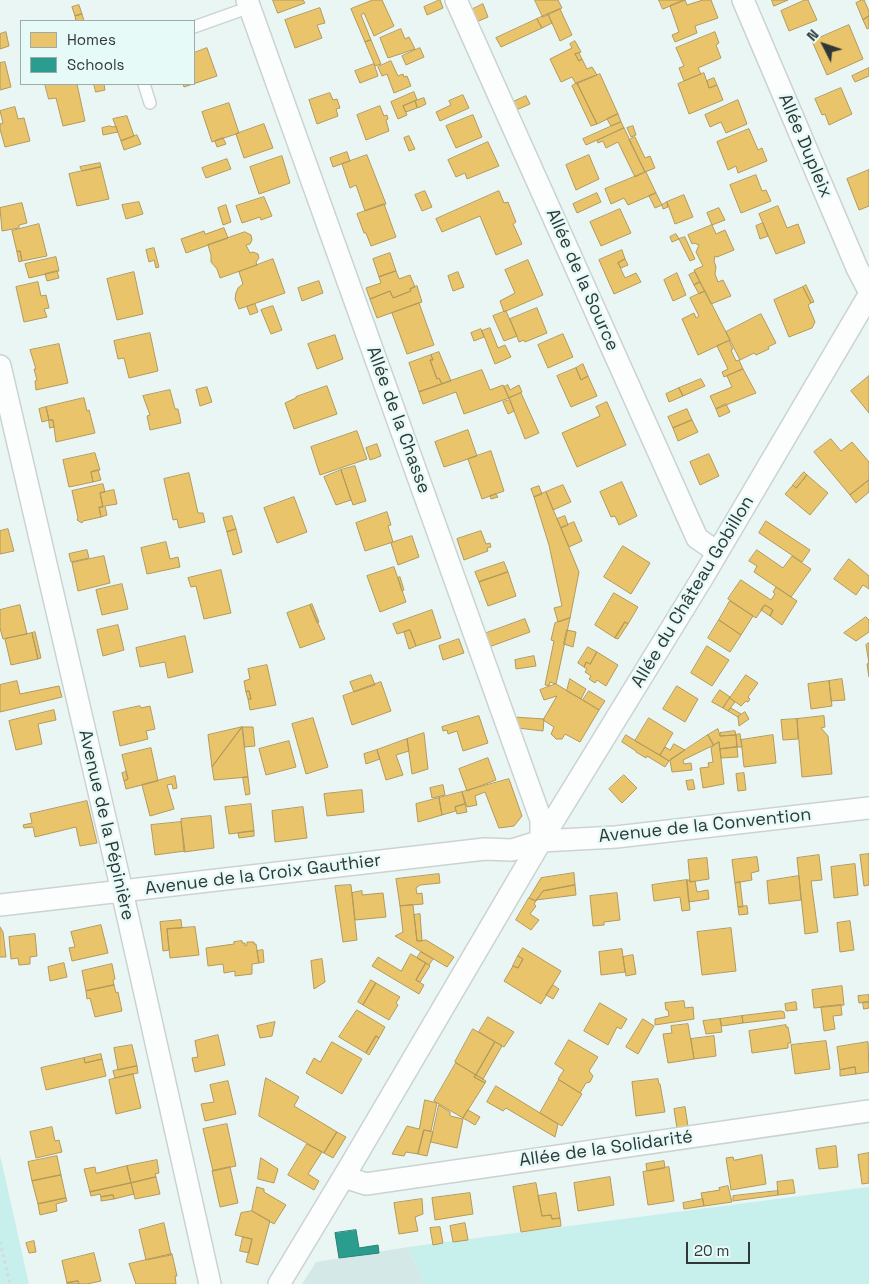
<!DOCTYPE html>
<meta charset="utf-8">
<style>
body{margin:0}
#map{position:relative;width:869px;height:1284px;overflow:hidden;background:#eaf6f4;font-family:"Space Grotesk",sans-serif}
canvas{display:block}
.legend{position:absolute;left:20px;top:20px;width:175px;height:65px;box-sizing:border-box;background:#e6faf8;border:1px solid #9dacab;margin:0;padding:6px 9px;list-style:none;font-size:15px;color:#303837}
.legend li{display:flex;align-items:center;gap:10px;height:25px}
.legend b{width:25px;border:1px solid #9dacab}
.north{position:absolute;left:799px;top:20px;width:50px;height:50px;-webkit-text-stroke:4px #e6faf8;paint-order:stroke;rotate:311deg;font-size:14px;font-weight:700;line-height:20px;text-align:center;color:#303837}
.north::after{content:'';display:block;margin:auto;width:18px;height:22px;background:#303837;clip-path:polygon(50% 0,100% 100%,50% 72%,0 100%)}
.scale{position:absolute;left:686px;top:1242px;width:64px;height:22px;box-sizing:border-box;border:2px solid #303837;border-top:0;padding-left:6px;font-size:15px;line-height:18px;white-space:nowrap;color:#303837;-webkit-text-stroke:4px #e6faf8;paint-order:stroke}
</style>
<div id="map">
<canvas width="869" height="1284"></canvas>
<ul class="legend">
<li><b style="height:14px;background:#e9c46a"></b>Homes</li>
<li><b style="height:14px;background:#2a9d8f"></b>Schools</li>
</ul>
<div class="north">N</div>
<div class="scale">20 m</div>
</div>
<script>
const g = document.querySelector('canvas').getContext('2d');
g.lineJoin = 'round';
function fill(path, color) {
  g.fillStyle = color;
  g.fill(path, 'evenodd');
}
function trace(path, color, width, dash) {
  g.strokeStyle = color;
  g.lineWidth = width;
  g.lineCap = dash ? 'butt' : 'round';
  g.setLineDash(dash || []);
  g.stroke(path);
}
function write(font, color, halo, rows, align = 'center') {
  g.font = font + ' "Space Grotesk",sans-serif';
  g.lineWidth = 5;
  g.setLineDash([]);
  g.textBaseline = 'middle';
  g.strokeStyle = halo;
  g.fillStyle = color;
  for (const [text, x, y, turn = 0] of rows) {
    g.save();
    g.translate(x, y);
    g.rotate((+turn || 0) * Math.PI / 180);
    g.textAlign = isNaN(turn) ? turn : align;
    if (halo) g.strokeText(text, 0, 0);
    g.fillText(text, 0, 0);
    g.restore();
  }
}
const built = new Path2D(`
 M408 1247 425 1284H302L316 1262Z`);
const green = new Path2D(`
 M0 1155 29 1284H0Z
 M869 1187V1284H425L408 1247Z`);
const homes = new Path2D(`
 M273 0H303L305 3 278 13Z
 M373 0H382L394 26 374 36 364 13 361 15 371 40 365 42 351 9Z
 M440 0 443 8 427 15 424 7Z
 M535 0H558L562 8 543 17Z
 M659 0H685L663 9Z
 M685 0 687 5 703 0H711L718 18 695 26 697 33 675 42 672 35 679 32 670 6Z
 M772 0H788L774 6Z
 M805 0H808L817 20 789 31 781 11Z
 M862 0H864L869 11V16L863 20 856 3Z
 M483 4 488 17 474 23 469 11Z
 M79 5 82 14 75 16 72 7Z
 M320 8 325 23 317 25 322 38 295 48 285 20Z
 M560 9 572 35 560 41 548 14Z
 M82 14 84 21H76L75 16Z
 M548 14 552 23 542 28 537 19Z
 M869 16V28L867 29 863 20Z
 M537 19 542 28 501 47 496 38Z
 M849 25 863 59 827 75 812 41Z
 M401 29 405 39 409 37 415 49 388 58 380 38Z
 M6 32 9 46 0 49V34Z
 M715 32 719 43 716 45 721 58 698 68 701 74 684 81 679 68 684 66 676 48Z
 M371 40 381 64 375 66 365 42Z
 M575 41 581 52 575 54 579 61 582 59 587 69 592 67 597 75 576 84 572 77 561 82 550 59 572 48 570 44Z
 M207 48 217 76 184 87 183 84H194V53Z
 M420 48 424 57 406 65 402 56Z
 M579 53 582 59 579 61 575 54Z
 M391 61 398 76 403 74 404 77 407 76 411 86 394 93 387 74 382 76 378 67Z
 M5 62 11 87 0 90V63Z
 M374 64 378 76 360 83 355 71Z
 M869 68V76L855 82 852 76Z
 M704 73 709 88 717 85 723 100 689 114 678 84Z
 M600 74 618 114 597 124 577 83Z
 M714 78 717 85 709 88 707 81Z
 M577 83 597 124 591 126 572 86Z
 M45 84H77L85 121 63 126 56 98 49 99Z
 M94 84H104L105 90 96 92Z
 M841 88 852 114 829 125 825 114 822 115 815 99Z
 M414 92 417 100 403 106 407 115 398 119 391 102Z
 M330 93 333 100 337 99 340 108 336 109 338 116 317 124 309 100Z
 M463 95 469 108 440 121 436 112 451 105 449 101Z
 M526 96 530 104 514 111 511 103Z
 M424 98 426 104 418 108 415 101Z
 M738 100 747 124 726 133 721 122 710 127 705 115Z
 M415 101 417 108 406 112 403 106Z
 M229 103 239 133 212 142 202 112Z
 M380 106 384 116 387 115 388 119 386 120 389 131 366 140 357 115Z
 M15 107 18 119 24 118 30 141 5 147 0 129V124L3 123 0 111Z
 M618 114 621 122 611 126 607 119Z
 M473 115 482 137 456 148 446 126Z
 M127 116 134 136 121 141 113 119Z
 M621 122 624 128 586 145 583 139Z
 M264 124 273 148 244 158 236 134Z
 M110 126 113 127 116 126 118 132 103 135 102 128Z
 M633 126 636 135 631 137 627 128Z
 M624 128 645 172 635 177 618 142 606 148 603 141 598 143 597 141Z
 M749 129 758 150 762 148 767 161 738 173 736 166 728 170 717 142Z
 M137 135 141 144 124 150 121 141Z
 M409 136 415 149 409 151 404 138Z
 M635 137 645 158 650 156 655 168 645 172 629 140Z
 M223 138 226 144 217 147 215 141Z
 M488 142 499 166 467 179 465 173 456 177 448 160Z
 M347 152 350 161 333 167 330 158Z
 M367 155 386 204 365 211 356 185 350 188 342 164Z
 M589 155 599 179 576 190 566 165Z
 M282 156 290 183 259 194 250 167Z
 M227 159 231 169 206 178 202 168Z
 M100 163 101 167 82 171 80 167Z
 M101 167 109 199 77 206 69 174Z
 M869 170V206L859 210 847 179Z
 M646 172 656 193 628 205 624 198 611 204 605 189Z
 M756 175 762 191 766 190 771 201 741 213 730 185Z
 M425 191 432 207 422 211 415 195Z
 M499 191 504 203 508 202 516 222 513 224 522 244 496 255 480 216 442 232 436 219Z
 M597 193 601 202 577 213 573 204Z
 M656 193 662 205 655 208 649 196Z
 M684 195 693 217 675 224 667 202Z
 M264 197 272 216 261 220 260 217 242 223 236 206Z
 M139 202 143 214 126 219 122 205Z
 M667 202 668 207 663 209 662 205Z
 M22 203 27 223 19 225V228L2 231 0 208Z
 M384 204 396 237 371 246 366 233H364L357 214Z
 M226 205 231 222 223 225 218 208Z
 M778 206 787 228 798 224 805 243 776 254 759 214Z
 M719 208 725 220 712 225 707 213Z
 M620 209 631 233 601 246 590 222Z
 M763 223 768 236 760 239 756 226Z
 M39 224 47 256 22 261 20 251 17 252 12 231Z
 M712 225 716 234 725 230 734 250 717 257 715 256 714 261 716 267 715 274 718 282 723 280 731 296 711 304 694 270 703 266 696 252 699 245 694 243 692 244 688 235Z
 M224 228 228 238 186 253 181 239 204 231 205 234Z
 M245 232 251 235 252 240 250 244 246 245 250 253 253 252 258 254 259 258 256 262 257 265 220 278 217 269 211 262V255L208 245Z
 M676 234 679 239 672 242 670 237Z
 M685 237 695 259 690 261 679 239Z
 M154 248 159 267 156 268 154 260 149 262 146 250Z
 M622 250 625 259 618 263 625 278 636 273 641 282 614 294 599 260Z
 M20 251 22 261 19 262 17 252Z
 M390 253 396 271 379 277 373 259Z
 M56 257 59 271 29 278 25 264Z
 M273 259 285 293 239 309 235 299 236 293 238 288 243 284 239 272Z
 M625 259 628 265 621 268 618 263Z
 M528 260 543 295 504 312 500 301 515 293 505 270Z
 M57 271 59 278 47 281 45 274Z
 M396 271 399 279 410 275 415 287 410 289 411 291 393 298 390 291 370 299 366 288 381 283 379 277Z
 M134 272 143 314 117 320 107 279Z
 M458 272 464 287 453 291 448 276Z
 M695 272 700 282 694 285 689 275Z
 M677 273 686 295 673 301 664 280Z
 M319 281 323 293 302 301 298 288Z
 M38 282 41 296 46 295 49 308 44 309 47 317 24 322 16 287Z
 M700 282 705 291 699 294 694 285Z
 M806 285 814 302 811 303 803 287Z
 M417 286 422 302 377 318 370 299 390 291 393 298 411 291 410 289Z
 M803 287 811 303 808 305 815 322 812 328 789 337 774 300Z
 M705 291 730 340 698 355 682 319 694 313 696 318 699 316 690 298Z
 M419 303 434 345 407 354 392 313Z
 M255 304 258 312 250 315 247 307Z
 M273 306 282 330 271 334 261 310Z
 M537 308 547 333 525 342 524 340 519 342 510 319Z
 M506 311 517 336 504 341 493 316Z
 M761 314 776 343 768 347 769 349 756 355 754 353 740 360 726 332Z
 M490 328 498 348 505 345 511 357 495 364 482 331Z
 M481 329 484 337 474 341 471 333Z
 M150 333 158 371 129 378 124 358 118 359 114 341Z
 M563 334 573 357 548 368 538 345Z
 M335 335 343 359 317 369 308 344Z
 M729 341 733 349 731 350 736 361 739 360 743 369 724 377 722 372 728 369 717 346Z
 M59 344 68 383 36 390 35 381 37 380 34 369H36L30 350Z
 M439 352 451 381 442 384 439 378 437 379 430 360H433L431 355Z
 M431 355 433 360H430L437 379 439 378 442 384 419 392 409 363Z
 M583 364 588 376 581 380 576 368Z
 M576 368 581 380 588 376 597 396 571 407 557 376Z
 M743 369 756 393 716 409 710 396 732 387 727 376Z
 M482 370 490 390 503 385 509 398 464 414 456 392 423 404 419 392Z
 M869 376V413L851 391Z
 M701 379 705 386 683 396 679 388Z
 M508 385 510 390 519 385 522 392 509 398 504 387Z
 M327 386 337 414 294 429 285 403 296 398V397Z
 M207 387 212 402 200 406 196 390Z
 M679 388 683 396 669 402 666 394Z
 M170 390 175 409H178L181 423 150 430 147 416 150 415 143 396Z
 M521 393 539 433 525 439 509 398Z
 M84 398 87 411 89 410 95 433 56 442 53 420H49L46 407Z
 M510 400 514 411 508 414 503 402Z
 M607 402 626 445 577 467 562 433 600 416 596 407Z
 M726 404 730 412 719 417 716 409Z
 M46 407 49 420 42 422 39 409Z
 M687 409 692 420 673 428 668 417Z
 M49 420H53L54 427 50 428Z
 M692 420 698 432 678 441 673 428Z
 M468 430 477 456 444 467 435 442Z
 M357 431 367 459 320 475 311 447Z
 M831 439 841 451 852 442 869 462V480L850 495 814 452Z
 M377 444 381 456 370 460 366 448Z
 M491 451 504 491 482 499 468 459Z
 M95 453 100 470 91 472 93 482 69 487 63 460Z
 M709 454 719 476 700 485 690 462Z
 M355 466 366 501 353 505 341 470Z
 M98 470 101 480 93 482 91 472Z
 M341 470 351 500 336 505 324 477Z
 M804 472 807 475 796 488 793 485Z
 M189 473 198 513H203L205 522 179 528 177 519 173 520 164 479Z
 M807 475 828 493 810 515 785 494 793 485 796 488Z
 M869 480V492L856 503 850 495Z
 M622 482 637 516 619 525 615 516 611 517 600 492Z
 M103 484 105 492 100 493 103 507H99L101 517 83 521 82 523 77 520 78 518 72 491Z
 M563 485 571 502 553 510 546 492Z
 M539 486 542 494 534 497 531 489Z
 M114 490 117 504 105 506 107 515 101 517 99 507H103L100 493Z
 M546 492 579 572 570 618 558 622 554 608 562 606 549 545 534 497Z
 M496 494 498 497 491 499 490 496Z
 M294 497 307 532 277 543 264 508Z
 M387 512 391 525 388 526 393 542 365 551 356 523Z
 M232 516 236 529 227 532 223 518Z
 M565 516 568 525 561 528 557 519Z
 M766 521 810 550 802 562 759 533Z
 M574 522 582 541 569 547 561 528Z
 M8 529 14 551 0 554V531Z
 M236 529 242 552 233 555 227 532Z
 M481 531 486 544 490 543 491 547 487 548 488 551 464 560 457 539Z
 M412 536 419 557 398 565 391 543Z
 M166 542 170 559 178 557 180 567 147 574 141 548Z
 M623 546 650 563 631 594 604 577Z
 M87 550 89 558 71 562 69 554Z
 M757 550 783 568 792 556 811 569 791 597 754 572 757 566 749 561Z
 M104 556 110 583 78 591 72 563Z
 M849 559 869 576V589L863 585 856 595 834 579Z
 M504 562 508 572 479 582 475 572Z
 M394 567 406 602 380 612 367 576Z
 M221 570 231 613 204 619 196 586 191 587 188 578Z
 M508 572 516 596 488 606 479 582Z
 M400 577 404 590 402 591 398 578Z
 M741 580 771 600 775 594 773 592 776 587 797 601 782 625 770 616 773 610 765 605 756 618 728 599Z
 M122 584 128 609 102 615 96 590Z
 M614 593 638 607 628 624 625 622 615 638 595 625Z
 M730 601 753 616 741 635 719 620Z
 M312 604 319 622 317 623 310 605Z
 M20 605 27 634 3 639 0 628V610Z
 M310 605 325 639 300 648 287 613Z
 M765 605 773 610 770 616 761 610Z
 M432 610 441 638 416 646 410 630 397 634 393 624Z
 M866 617 869 620V632L856 641 844 633Z
 M570 618 556 684 550 682 549 686 545 685 554 641 551 640 555 623Z
 M525 619 530 632 489 647 484 634Z
 M719 620 741 635 730 652 708 638Z
 M625 622 628 624 618 639 615 638Z
 M118 625 124 650 103 656 97 630Z
 M410 630 416 646 409 649 404 632Z
 M567 630 576 632 573 647 564 644Z
 M35 632 41 658 38 659 32 633Z
 M32 633 38 659 11 665 5 639Z
 M185 636 193 672 168 678 165 662 140 667 136 648Z
 M459 639 464 653 443 660 439 646Z
 M869 643V677L867 664 869 663 866 645Z
 M707 646 729 660 712 686 691 673Z
 M588 647 597 652 590 664 586 662 584 667 578 663Z
 M597 652 618 665 606 686 597 680 595 683 589 679 591 676 585 672 587 669 584 667 586 662 590 664Z
 M534 656 536 666 516 669 515 660Z
 M267 665 276 705 250 710 248 699H251L249 691 246 692 244 681 250 679 248 669Z
 M371 675 375 685 354 692 350 682Z
 M746 675 758 683 748 697 750 699 748 702 746 701 741 706 730 698Z
 M570 679 586 689 581 699 567 691Z
 M842 679 845 700 831 701 829 681Z
 M17 681 20 694 59 686 62 697 0 712V685Z
 M829 681 832 706 811 709 808 684Z
 M381 682 391 711 352 725 343 696Z
 M556 684 599 710 580 742 565 734 562 739H556L551 734 554 727 543 720 557 696 544 700 540 690Z
 M677 686 698 699 685 722 663 709Z
 M720 690 730 697 723 708 712 702Z
 M249 691 251 699H248L246 692Z
 M589 691 605 701 599 710 583 700Z
 M730 698 735 702 728 711 723 708Z
 M140 706 141 708 150 706 155 729 146 731 148 739 120 746 113 712Z
 M731 708 741 714 738 717 728 711Z
 M54 710 56 720 38 724 42 744 16 750 9 721Z
 M745 712 749 719 739 726 738 717Z
 M479 716 488 743 463 751 457 731 448 734 447 730 443 731 442 727Z
 M824 716 825 727 821 728 828 736 832 774 802 777 797 719Z
 M514 717 544 719 543 731 518 728Z
 M313 718 328 767 306 774 292 724Z
 M649 718 673 733 660 755 635 741Z
 M797 719 798 739 783 740 781 720Z
 M242 727 212 767 208 735Z
 M242 727 248 777 214 780 212 767Z
 M243 727H253L255 746 245 747Z
 M718 729 720 736 736 735 737 747 720 749 719 742 713 745 708 735Z
 M735 731 736 735 720 736V733Z
 M424 733 428 769 412 774 407 739Z
 M740 734 742 747H737L736 735Z
 M626 735 669 761 665 767 647 756 646 758 636 752V751L622 742Z
 M708 735 714 745 683 760 684 764 691 763 692 770 672 772 670 760Z
 M773 735 776 763 744 767 741 740Z
 M407 739 409 751 396 755 403 775 386 780 377 750Z
 M289 741 296 767 266 775 259 749Z
 M719 742 724 784 703 788 700 768 709 767 708 763 713 762 711 748Z
 M674 744 685 750 669 761 660 755 665 747 670 750Z
 M737 747 738 757 721 758 720 749Z
 M151 748 158 781 126 789 124 781 128 779 122 755Z
 M377 750 380 759 366 764 364 754Z
 M488 758 496 780 467 791 459 769Z
 M126 772 128 779 124 781 122 773Z
 M744 773 746 790 738 791 736 774Z
 M624 775 637 788 622 803 609 789Z
 M175 776 177 788 173 789 172 784 167 785 174 809 150 816 142 785Z
 M243 777H248L250 794 246 795Z
 M509 779 522 816 514 826 499 828 485 792 475 796 477 805 467 807 462 792Z
 M693 780 695 789 688 790 686 781Z
 M443 785 445 795 432 798 430 788Z
 M362 790 364 812 327 816 324 794Z
 M462 792 465 804 455 807 456 811 442 815 439 798Z
 M439 798 442 815 418 822 416 804Z
 M87 801 97 843 80 846 76 827 35 837 33 827 24 828 23 825 32 823 30 814Z
 M251 804 254 831 229 834 225 807Z
 M465 804 467 812 457 814 455 807Z
 M303 807 307 838 275 842 272 811Z
 M211 816 214 848 184 852 181 819Z
 M181 822 185 851 155 855 151 825Z
 M254 831V836L239 838 238 833Z
 M869 854V885L864 886 860 855Z
 M819 855 822 880 811 881 818 932 805 934 797 858Z
 M757 857 759 871 751 873 752 880 735 883 732 860Z
 M707 858 709 879 690 882 688 860Z
 M855 864 858 895 834 898 831 867Z
 M574 873 575 885 543 891 536 901 529 898 541 878Z
 M439 874 440 883 420 885 416 888 417 894 422 893 423 904 400 906 396 879Z
 M799 876 801 900 769 904 767 881Z
 M687 880 690 910 682 911 680 897 654 901 652 885Z
 M687 880H690V882L695 881 697 892 708 890 709 899 689 902Z
 M740 882 743 907H738L735 883Z
 M351 885 357 940 343 942 335 886Z
 M575 885 576 895 536 900 543 891Z
 M362 891V895L383 893 386 917 355 920 352 893Z
 M617 893 620 920 604 922V925L593 926 590 896Z
 M529 898 536 901 534 904 536 906 530 914 539 920 531 930 516 920Z
 M413 905 417 941 426 940 454 957 447 967 395 936 403 932 400 906Z
 M747 906 748 914 739 915 738 907Z
 M420 914 422 941H417L414 915Z
 M181 920 182 928 167 929 169 950 163 951 160 922Z
 M850 921 854 950 840 952 837 923Z
 M101 925 108 953 72 961 69 948 75 947 71 932Z
 M0 927 3 932 6 957H0Z
 M195 927 199 955 170 958 167 929Z
 M731 928 736 971 702 975 697 932Z
 M35 934 37 956 30 957V964L19 965 18 958 11 959 9 937Z
 M242 941V943H245V946L247 945V942H254V944H256L259 963 252 964V974L235 976V971L224 973 223 964 208 966 206 948 234 944V942Z
 M523 948 561 971 541 1004 504 981 513 966 518 968 523 959 518 956Z
 M622 949 625 972 601 975 599 952Z
 M263 950 264 962 259 963 257 951Z
 M421 952 433 959 429 965 417 958Z
 M411 954 426 963 416 980 424 985 419 994 372 966 378 957 401 971Z
 M633 955 636 974 626 976 623 957Z
 M518 956 523 959 518 968 513 966Z
 M322 959 325 982 314 989 311 961Z
 M64 963 67 977 50 981 48 967Z
 M426 963 430 966 420 982 416 980Z
 M112 964 115 979 113 980 114 985 86 991 82 971Z
 M371 980 376 983 363 1005 358 1002Z
 M376 983 400 997 396 1003 398 1005 389 1020 363 1005Z
 M114 985 116 993 118 992 122 1011 95 1017 90 998 87 999 86 991Z
 M553 985 559 989 553 999 546 995Z
 M842 986 844 1005 814 1008 812 990Z
 M869 995V1002L859 1003 858 996Z
 M684 1001 685 1008 693 1007 694 1019 655 1025V1019L669 1016 668 1010H666L665 1003Z
 M796 1002 797 1010 786 1011 785 1004Z
 M863 1002H869V1008L864 1009Z
 M600 1003 627 1019 621 1029 617 1027 608 1045 584 1031Z
 M841 1005 842 1015 833 1016 835 1029 824 1031 821 1007Z
 M357 1010 385 1027 379 1038 376 1036 366 1053 339 1037Z
 M781 1011 784 1012 785 1018 743 1023 742 1016Z
 M742 1016 743 1023 722 1026 720 1019Z
 M488 1017 514 1032 504 1047 479 1032Z
 M643 1019 654 1026 638 1054 626 1047Z
 M720 1019 722 1032 706 1034 703 1021Z
 M275 1022 272 1036 260 1038 257 1026Z
 M688 1024 694 1059 668 1063 663 1034 672 1033 671 1026Z
 M786 1025V1027H788L791 1043H788V1048L752 1053 749 1031Z
 M473 1029 495 1042 476 1075 455 1062Z
 M218 1035 225 1065 195 1072 192 1058 198 1057 195 1041Z
 M376 1036 379 1038 369 1055 366 1053Z
 M714 1036 716 1056 694 1059 691 1039Z
 M569 1040 598 1057 589 1071 593 1076 590 1082 586 1083 580 1093 558 1079 564 1070 555 1064Z
 M826 1041 830 1069 795 1074 791 1045Z
 M332 1042 362 1059 342 1094 306 1073 314 1058 320 1062Z
 M495 1042 502 1046 483 1079 476 1075Z
 M868 1042 869 1072 856 1074 855 1067 840 1070 837 1047Z
 M132 1045 137 1066 118 1070 114 1048Z
 M101 1054 102 1059 85 1063 84 1058Z
 M84 1058 85 1063 102 1059 106 1076 46 1090 41 1068Z
 M456 1063 476 1075 474 1077 485 1083 463 1118 434 1101Z
 M137 1066 138 1073 115 1078 113 1071Z
 M855 1067 856 1074 840 1076V1070Z
 M133 1074 141 1108 116 1114 109 1080Z
 M476 1075 486 1081 485 1083 474 1077Z
 M266 1078 299 1097 294 1106 337 1132 324 1153 259 1116Z
 M658 1079 659 1084H660L665 1112 636 1116 632 1082Z
 M559 1080 582 1094 562 1126 540 1113Z
 M228 1081 236 1114 205 1121 201 1104 214 1102 210 1085Z
 M496 1086 558 1124 555 1137 506 1108 503 1111 487 1102Z
 M425 1100 437 1103 431 1131 424 1130 418 1154 406 1152 404 1156 392 1154 407 1126 419 1129Z
 M439 1105 450 1112V1116L463 1119 457 1148 431 1142Z
 M685 1107 688 1126 677 1128 674 1109Z
 M468 1110 480 1117 475 1125 463 1118Z
 M227 1124 236 1166 213 1171 203 1129Z
 M52 1127 55 1141 59 1140 62 1152 36 1158 30 1132Z
 M424 1130 433 1132 427 1156 418 1154Z
 M337 1132 346 1137 333 1158 324 1153Z
 M307 1144 322 1152 308 1174 319 1181 314 1190 288 1175Z
 M836 1146 838 1167 819 1169 816 1149Z
 M869 1153V1183L862 1184 858 1155Z
 M762 1155 766 1184 731 1190 726 1158 733 1157 734 1160Z
 M57 1156 61 1175 32 1181 28 1162Z
 M261 1158 278 1169 274 1183 258 1179Z
 M157 1160 159 1173 155 1174 156 1177 131 1183 127 1166Z
 M664 1161 665 1168 647 1171 646 1164Z
 M127 1166 131 1183 90 1192 84 1169 95 1167 96 1173Z
 M230 1167 238 1203 220 1207 212 1171Z
 M669 1167 674 1201 648 1205 643 1172Z
 M61 1175 66 1198 38 1204 32 1181Z
 M156 1177 160 1194 135 1199 131 1183Z
 M610 1177 614 1205 578 1211 574 1183Z
 M793 1180 795 1193 778 1195 777 1182Z
 M131 1183 134 1194 114 1199 113 1195 101 1197 100 1194 91 1196 90 1192Z
 M536 1183 542 1216 551 1215 552 1219 560 1218 561 1226 521 1232 513 1187Z
 M728 1186 732 1202 704 1206 701 1193 720 1190 719 1188Z
 M257 1187 264 1189V1192L286 1205 274 1224 252 1211Z
 M778 1191V1195L733 1201V1196Z
 M470 1193 473 1214 435 1220 432 1198Z
 M556 1193 560 1218 552 1219 551 1215 542 1216 538 1196Z
 M113 1195 114 1199 101 1201V1197Z
 M66 1198 67 1201 56 1204 57 1211 40 1215 38 1204Z
 M422 1199 423 1214 415 1217 418 1231 399 1234 394 1203Z
 M703 1199 704 1206 684 1209 683 1203Z
 M252 1211 270 1221 258 1265 246 1262 252 1239 235 1235 241 1213Z
 M164 1223 171 1255 146 1260 139 1230Z
 M465 1223 468 1240 453 1242 450 1226Z
 M440 1227 443 1243 433 1245 430 1228Z
 M243 1237 252 1239 249 1253 240 1251Z
 M34 1241 36 1252 29 1253 26 1243Z
 M94 1253 101 1281 87 1284H79L78 1281 67 1283 62 1261Z
 M172 1254 177 1276H175L176 1284H136L129 1264Z
 M78 1281 79 1284H67V1283Z`);
const schools = new Path2D(`
 M356 1230 359 1248 378 1245 379 1253 339 1258 335 1233Z`);
const path = new Path2D(`
 M0 1242 10 1284`);
const lane = new Path2D(`
 M194 27 250 7
 M144 84 150 103`);
const street = new Path2D(`
 M247 0 541 820V841
 M456 0 697 538 717 552
 M743 0 857 268 869 291
 M0 366 122 891 210 1284
 M0 905 485 849 512 850 541 841 616 837 869 808
 M344 1177 366 1184 869 1111
 M279 1284 352 1163 541 841 703 577 869 295`);
const streetNames = [
 ["Allée Dupleix",805,146,67],
 ["Allée de la Source",582,280,66],
 ["Allée de la Chasse",398,420,70],
 ["Allée du Château Gobillon",693,592,-59],
 ["Avenue de la Pépinière",106,825,77],
 ["Avenue de la Convention",705,826,-6],
 ["Avenue de la Croix Gauthier",263,875,-7],
 ["Allée de la Solidarité",606,1149,-8]
];
fill(built, '#d4e9e7');
fill(green, '#c7efec');
fill(homes, '#e9c46a');
trace(homes, '#b29a5b', 1);
fill(schools, '#2a9d8f');
trace(schools, '#2c7f75', 1);
trace(lane, '#cbd3d2', 14);
trace(street, '#cbd3d2', 24);
trace(path, '#d6d9d9', 3, [2.5, 4]);
trace(lane, '#fcfefd', 11);
trace(street, '#fcfefd', 21);
write('18px', '#303837', '#e6faf8', streetNames);
</script>
